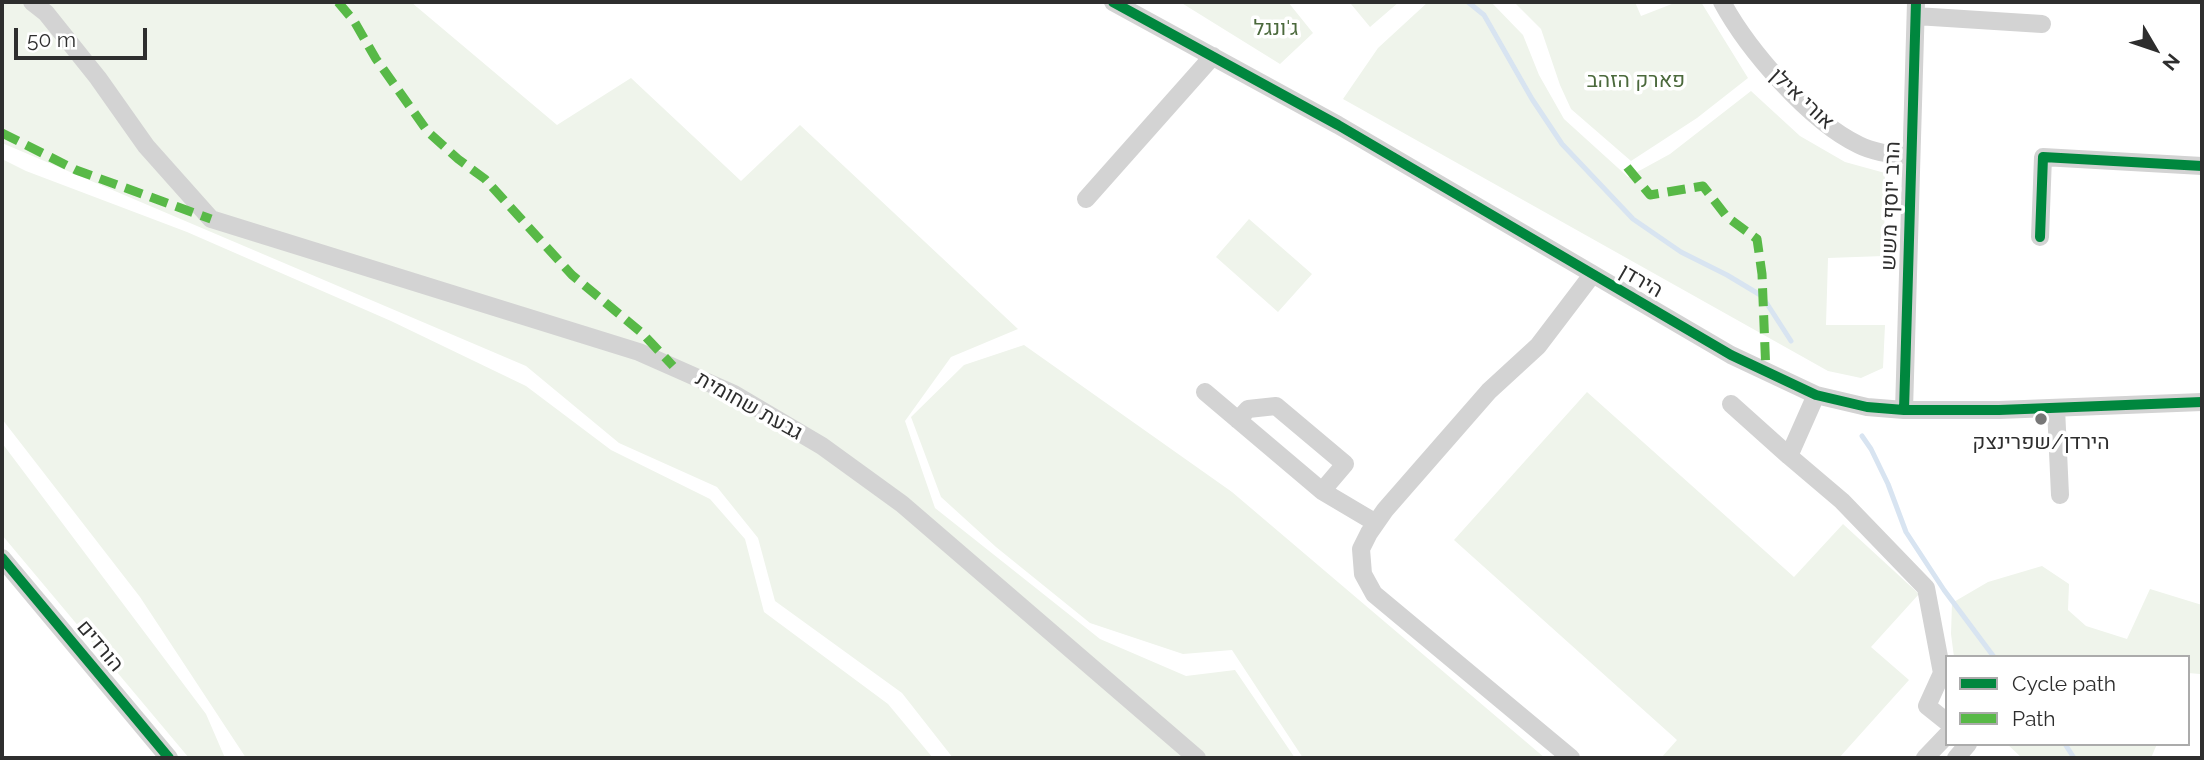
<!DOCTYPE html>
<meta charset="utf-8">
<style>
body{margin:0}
#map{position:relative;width:2204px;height:760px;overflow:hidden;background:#fff;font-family:Raleway,sans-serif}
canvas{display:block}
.frame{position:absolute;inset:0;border:4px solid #2e2e2e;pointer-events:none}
.legend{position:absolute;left:1945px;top:655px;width:245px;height:91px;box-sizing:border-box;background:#fff;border:2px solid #ababab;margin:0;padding:9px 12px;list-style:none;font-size:21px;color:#2e2e2e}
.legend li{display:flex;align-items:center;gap:14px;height:35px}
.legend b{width:35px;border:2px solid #ababab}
.north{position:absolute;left:2120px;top:14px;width:70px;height:70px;-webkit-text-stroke:5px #fff;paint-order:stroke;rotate:129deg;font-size:19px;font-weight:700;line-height:28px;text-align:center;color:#2e2e2e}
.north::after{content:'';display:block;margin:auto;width:24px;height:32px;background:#2e2e2e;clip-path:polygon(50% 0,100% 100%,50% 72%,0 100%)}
.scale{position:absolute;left:14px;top:28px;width:133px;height:32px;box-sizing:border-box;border:4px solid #2e2e2e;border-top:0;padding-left:9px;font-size:21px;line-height:24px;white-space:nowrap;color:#2e2e2e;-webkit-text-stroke:5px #fff;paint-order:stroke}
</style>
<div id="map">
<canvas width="2204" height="760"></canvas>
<div class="frame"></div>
<ul class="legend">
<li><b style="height:9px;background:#00873e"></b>Cycle path</li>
<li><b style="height:9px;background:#58b947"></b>Path</li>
</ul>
<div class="north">N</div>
<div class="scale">50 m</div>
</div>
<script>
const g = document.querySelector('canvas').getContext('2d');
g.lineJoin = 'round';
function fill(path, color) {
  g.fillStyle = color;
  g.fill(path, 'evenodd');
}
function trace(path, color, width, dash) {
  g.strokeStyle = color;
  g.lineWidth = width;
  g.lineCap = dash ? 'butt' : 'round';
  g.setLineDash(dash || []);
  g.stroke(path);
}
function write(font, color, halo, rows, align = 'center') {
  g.font = font + ' Raleway,Heebo,sans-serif';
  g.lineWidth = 7;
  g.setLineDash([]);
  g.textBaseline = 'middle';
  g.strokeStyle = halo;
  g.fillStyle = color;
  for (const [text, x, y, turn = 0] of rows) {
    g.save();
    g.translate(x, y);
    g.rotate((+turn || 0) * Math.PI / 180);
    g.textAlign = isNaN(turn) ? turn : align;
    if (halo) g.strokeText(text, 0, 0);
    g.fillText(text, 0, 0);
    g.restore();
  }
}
const green = new Path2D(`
 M2 2H411L557 125 631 78 741 181 800 125 1018 329 951 357 905 421 935 508 1100 639 1186 676 1235 670 1295 758H953L902 693 775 601 758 538 717 487 619 443 526 366 2 143Z
 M1180 2H1288L1313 33 1280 64Z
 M1353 2H1399L1370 27 1351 4Z
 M1428 2H1491L1523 35 1539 75 1564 119 1628 177 1670 154 1751 91 1800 136 1845 162 1885 173 1884 256 1828 258 1826 325H1885L1883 368 1861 378 1828 371 1343 99 1378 48Z
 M1514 2H1635L1641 16 1677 2H1701L1748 78 1697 118 1631 161 1571 109 1560 85 1541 29Z
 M2 159 26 171 187 232 391 321 526 386 611 450 710 499 745 539 764 612 888 704 933 758H246L140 597 2 419Z
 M1249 219 1312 274 1278 312 1216 257Z
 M1024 345 1232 492 1545 758H1303L1232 650 1183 654 1090 623 996 547 941 497 911 417 964 365Z
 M1587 392 1794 577 1843 524 1919 594 1871 647 1909 680 1839 758H1661L1677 740 1454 540Z
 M2 443 206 714 225 758H189L2 535Z
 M2042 566 2069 584 2068 610 2086 626 2127 639 2150 589 2202 605V670L2200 674 2188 673V657H1954L1951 634 1952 603 1988 582Z
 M2007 744H2157L2151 758H2022Z`);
const stream = new Path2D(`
 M1468 2 1484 15 1532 99 1562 144 1633 219 1681 252 1727 275 1762 296 1791 341
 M1862 436 1871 449 1888 484 1906 532 1944 590 1994 657
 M2065 744 2074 758`);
const minor = new Path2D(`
 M32 2 46 13 98 78 146 146 211 219 639 352 734 394 822 446 902 504 1197 758
 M1113 2 1338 125 1731 355 1816 395 1867 407 1904 410H1999L2202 402
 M1722 2C1748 50 1809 121 1859 145 1875 153 1893 155 1911 156
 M1916 16 2042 24
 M1086 199 1213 56
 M2040 237 2043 157 2202 166
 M1205 392 1322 491 1376 523
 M1816 395 1789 456 1842 501 1926 588 1942 673 1927 706 1947 722
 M1731 404 1789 456
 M2056 408 2060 495
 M1904 410 1916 2
 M1238 420 1248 409 1276 406 1345 464 1322 491
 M2 558 169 758
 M1571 758 1374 594 1363 574 1361 549 1369 533 1385 510 1489 391 1538 346 1592 275
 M1925 758 1947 735
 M1956 758 1968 744`);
const quiet = new Path2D(`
 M338 2 354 21 376 59 428 132 458 159 485 179 572 275 642 333 673 366
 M2 133 76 170 211 219
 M1627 167 1650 195 1703 186 1727 217 1757 239 1762 274 1766 374`);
const cycleway = new Path2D(`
 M1113 2 1338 125 1731 355 1816 395 1867 407 1904 410H1999L2202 402
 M2040 237 2043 157 2202 166
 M1904 410 1916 2
 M2 558 169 758`);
const markers = [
 [2041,419,7,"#777"]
];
const parkNames = [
 ["ג'ונגל",1276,29],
 ["פארק הזהב",1636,81]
];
const streetNames = [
 ["אורי אילן",1802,99,43],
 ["הרב יוסף משש",1891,206,-88],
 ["הירדן",1641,281,30],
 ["גבעת שחומית",749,406,29],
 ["הורדים",100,646,50]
];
const poiNames = [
 ["הירדן/שפרינצק",2041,443]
];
fill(green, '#eff4eb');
trace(stream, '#d8e4f1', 5);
trace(minor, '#d3d3d3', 18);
trace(quiet, '#58b947', 9, [18, 9]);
trace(cycleway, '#00873e', 10);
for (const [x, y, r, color] of markers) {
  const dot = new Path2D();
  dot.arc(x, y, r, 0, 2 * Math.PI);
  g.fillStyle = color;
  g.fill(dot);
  trace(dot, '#fff', 2.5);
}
write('21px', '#4b693c', '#fff', parkNames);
write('21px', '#2e2e2e', '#fff', streetNames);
write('21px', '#2e2e2e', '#fff', poiNames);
</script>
